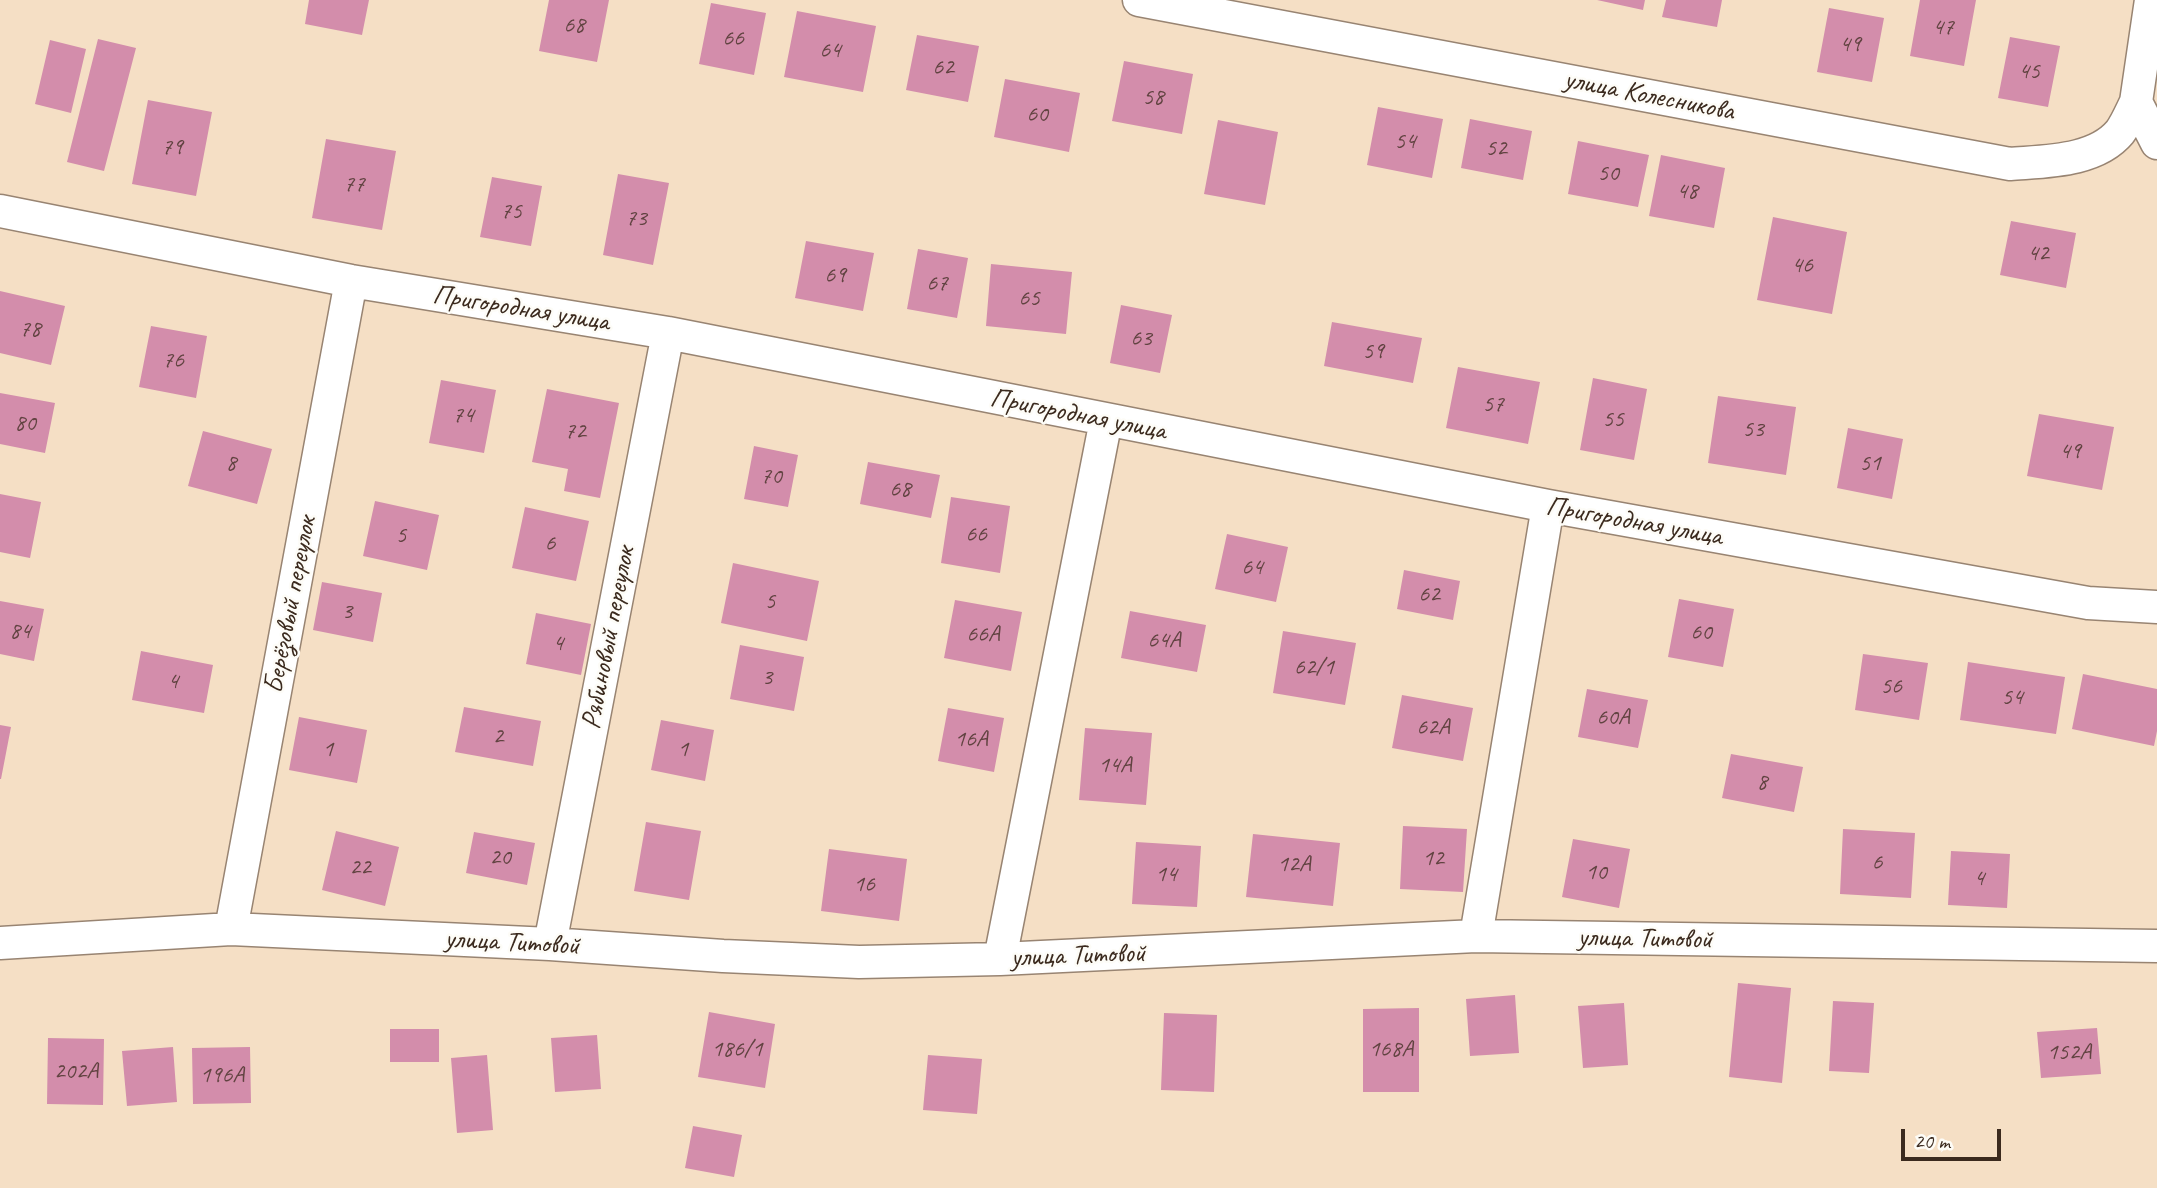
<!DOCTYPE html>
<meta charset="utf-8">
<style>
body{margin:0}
#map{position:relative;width:2157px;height:1188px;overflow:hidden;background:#f5dfc5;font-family:Caveat,sans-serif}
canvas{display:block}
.scale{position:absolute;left:1901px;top:1129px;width:100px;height:32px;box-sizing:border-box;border:4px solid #3b2a1e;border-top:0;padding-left:9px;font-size:21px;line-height:24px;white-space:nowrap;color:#3b2a1e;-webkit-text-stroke:5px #fdfcf7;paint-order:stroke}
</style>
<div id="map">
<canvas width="2157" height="1188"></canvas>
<div class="scale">20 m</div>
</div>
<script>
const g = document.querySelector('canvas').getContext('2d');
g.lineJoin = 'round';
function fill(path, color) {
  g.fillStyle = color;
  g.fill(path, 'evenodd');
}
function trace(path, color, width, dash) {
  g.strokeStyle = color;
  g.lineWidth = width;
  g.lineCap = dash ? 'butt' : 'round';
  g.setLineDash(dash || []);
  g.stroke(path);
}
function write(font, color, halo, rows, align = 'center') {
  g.font = font + ' Caveat,sans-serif';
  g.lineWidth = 5;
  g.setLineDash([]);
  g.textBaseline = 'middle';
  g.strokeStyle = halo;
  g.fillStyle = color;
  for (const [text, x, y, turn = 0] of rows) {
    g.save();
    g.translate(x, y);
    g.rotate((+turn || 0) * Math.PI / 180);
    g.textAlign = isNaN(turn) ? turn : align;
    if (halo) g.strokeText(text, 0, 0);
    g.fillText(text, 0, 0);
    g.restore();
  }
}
const building = new Path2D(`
 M309 0H369L362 35 305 24Z
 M549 0H609L597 62 539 51Z
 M1597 0H1645L1643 10Z
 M1666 0H1722L1717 27 1662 17Z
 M1920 0H1976L1964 66 1910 56Z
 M711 3 766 13 754 75 699 64Z
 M1829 8 1884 18 1872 82 1817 72Z
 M797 11 876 26 863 92 784 77Z
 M917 35 979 46 968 102 906 90Z
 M2010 37 2060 46 2048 107 1998 98Z
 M98 39 136 48 104 171 67 162Z
 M50 40 86 49 71 113 35 104Z
 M1124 61 1193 74 1182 134 1112 121Z
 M1005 79 1080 93 1069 152 994 137Z
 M148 100 212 112 196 196 132 184Z
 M1378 107 1443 119 1432 178 1367 165Z
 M1470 119 1532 131 1523 180 1461 168Z
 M1218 120 1278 132 1265 205 1204 194Z
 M326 139 396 151 382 230 312 218Z
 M1578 141 1649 155 1638 207 1568 194Z
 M1661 155 1725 168 1714 228 1649 216Z
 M618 174 669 183 653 265 603 255Z
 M492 177 542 186 531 246 480 237Z
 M1773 217 1847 232 1832 314 1757 300Z
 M2011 221 2076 233 2066 288 2000 275Z
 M806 241 874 253 863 311 795 298Z
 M918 249 968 258 957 318 907 309Z
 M991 264 1072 272 1066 334 986 326Z
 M0 291 65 306 51 365 0 353Z
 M1121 305 1172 315 1160 373 1110 363Z
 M1332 322 1422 338 1413 383 1324 366Z
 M151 326 207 336 196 398 139 387Z
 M1458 367 1540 382 1528 444 1446 428Z
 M1593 378 1647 389 1634 460 1580 450Z
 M441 380 496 390 484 453 429 443Z
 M547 389 619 403 600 498 564 491 568 469 532 462Z
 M0 393 55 403 45 453 0 444Z
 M1718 396 1796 407 1786 475 1708 463Z
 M2039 414 2114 427 2102 490 2027 476Z
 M1848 428 1903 439 1892 499 1837 488Z
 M203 431 272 449 257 504 188 486Z
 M754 446 798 455 788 507 744 499Z
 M868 462 940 475 931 518 860 504Z
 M0 494 41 502 30 558 0 552Z
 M951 497 1010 506 1000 573 941 563Z
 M375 501 439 515 427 570 363 556Z
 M525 507 589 521 576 581 512 568Z
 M1227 534 1288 547 1276 602 1215 589Z
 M733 563 819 581 807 641 721 623Z
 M1404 570 1460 581 1453 620 1397 609Z
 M322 582 382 593 373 642 313 630Z
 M1679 599 1734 609 1723 667 1668 657Z
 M955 600 1022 612 1011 671 944 658Z
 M0 601 44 609 34 661 0 654Z
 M1130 611 1206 625 1197 672 1121 658Z
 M536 613 591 624 581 675 526 664Z
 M1283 631 1356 643 1345 705 1273 693Z
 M740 645 804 657 794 711 730 699Z
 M141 651 213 665 204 713 132 700Z
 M1863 654 1928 663 1919 720 1855 710Z
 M1968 662 2065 677 2056 734 1960 720Z
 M2083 674 2157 689V731L2154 746 2072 729Z
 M1587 689 1648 700 1638 748 1578 737Z
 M1402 695 1473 708 1463 761 1392 748Z
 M464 707 541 721 533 766 455 752Z
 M948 708 1004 718 994 772 938 761Z
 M299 717 367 730 357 783 289 770Z
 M661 720 714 730 705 781 651 770Z
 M0 725 11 727 1 779H0Z
 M1085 728 1152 733 1146 805 1079 800Z
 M1731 754 1803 767 1794 812 1722 798Z
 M646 822 701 831 689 900 634 891Z
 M1403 826 1467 829 1463 892 1400 889Z
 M1843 829 1915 833 1911 898 1840 894Z
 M336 831 399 847 385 906 322 890Z
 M474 832 535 843 527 885 466 873Z
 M1253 834 1340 843 1333 906 1246 897Z
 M1573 839 1630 849 1619 908 1562 897Z
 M1136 842 1201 846 1197 907 1132 904Z
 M829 849 907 859 899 921 821 911Z
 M1951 851 2010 854 2007 908 1948 905Z
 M1738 983 1791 988 1782 1083 1729 1077Z
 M1515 995 1519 1053 1470 1056 1466 999Z
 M1833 1001 1874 1003 1869 1073 1829 1071Z
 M1624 1003 1628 1065 1583 1068 1578 1006Z
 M1419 1008V1092H1363V1009Z
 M709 1012 775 1024 765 1088 698 1077Z
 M1164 1013 1217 1015 1214 1092 1161 1090Z
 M2097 1028 2101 1074 2041 1078 2037 1032Z
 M390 1029H439V1062H390Z
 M597 1035 601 1089 555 1092 551 1038Z
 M48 1038 104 1039 103 1105 47 1104Z
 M173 1047 177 1102 127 1106 122 1051Z
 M250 1047 251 1103 193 1104 192 1048Z
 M487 1055 493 1130 457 1133 451 1058Z
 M928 1055 982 1059 977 1114 923 1110Z
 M693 1126 742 1135 734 1177 685 1168Z`);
const minor = new Path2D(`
 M1139 0 2010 164C2045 161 2095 162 2120 132 2126 124 2131 112 2136 102
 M2151 0 2136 102 2157 143
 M0 211 351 281 668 333 1548 506 2088 603 2157 607
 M231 929 351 281
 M1476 936 1548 506
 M0 943 231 929 550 944 723 956 859 962 1000 959 1476 936 2157 946
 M550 944 668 333
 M1000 959 1106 420`);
const numberNames = [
 ["68",574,26],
 ["47",1943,28],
 ["66",733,39],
 ["49",1850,45],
 ["64",830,51],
 ["62",943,68],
 ["45",2029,72],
 ["58",1153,98],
 ["60",1037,115],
 ["54",1405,142],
 ["79",172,148],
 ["52",1496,149],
 ["50",1608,174],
 ["77",354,185],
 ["48",1687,192],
 ["75",511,212],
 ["73",636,219],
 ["42",2038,254],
 ["46",1802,266],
 ["69",835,276],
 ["67",937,284],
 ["65",1029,299],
 ["78",30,330],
 ["63",1141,339],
 ["59",1373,352],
 ["76",173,361],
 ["57",1493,405],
 ["74",463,416],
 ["55",1613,420],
 ["80",25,424],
 ["53",1753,430],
 ["72",575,432],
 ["49",2070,452],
 ["8",231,464],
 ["51",1870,464],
 ["70",771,477],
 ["68",900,490],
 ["66",976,535],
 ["5",401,536],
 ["6",550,544],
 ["64",1252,568],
 ["62",1429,595],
 ["5",770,602],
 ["3",347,612],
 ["84",20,632],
 ["60",1701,633],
 ["66А",983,635],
 ["64А",1164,641],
 ["4",558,644],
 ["62/1",1314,668],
 ["3",767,678],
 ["4",173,682],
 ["56",1891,687],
 ["54",2012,698],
 ["60А",1613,718],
 ["62А",1433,728],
 ["2",498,737],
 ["16А",971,740],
 ["1",328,750],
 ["1",683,750],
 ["14А",1115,766],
 ["8",1762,783],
 ["20",500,858],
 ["12",1433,859],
 ["6",1877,863],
 ["12А",1294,865],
 ["22",360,868],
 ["10",1596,873],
 ["14",1166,875],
 ["4",1979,879],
 ["16",864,885],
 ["186/1",737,1050],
 ["168А",1391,1050],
 ["152А",2069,1053],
 ["202А",76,1072],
 ["196А",222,1076]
];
const streetNames = [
 ["улица Колесникова",1649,96,11],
 ["Пригородная улица",521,309,9],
 ["Пригородная улица",1078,415,11],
 ["Пригородная улица",1634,522,10],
 ["Берёзовый переулок",291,605,-79],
 ["Рябиновый переулок",609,638,-79],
 ["улица Титовой",1645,939,1],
 ["улица Титовой",512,943,3],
 ["улица Титовой",1078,956,-2]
];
fill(building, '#d38dab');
trace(minor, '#988472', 35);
trace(minor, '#fff', 32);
write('24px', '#614341', null, numberNames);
write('28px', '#3b2a1e', '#fdfcf7', streetNames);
</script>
